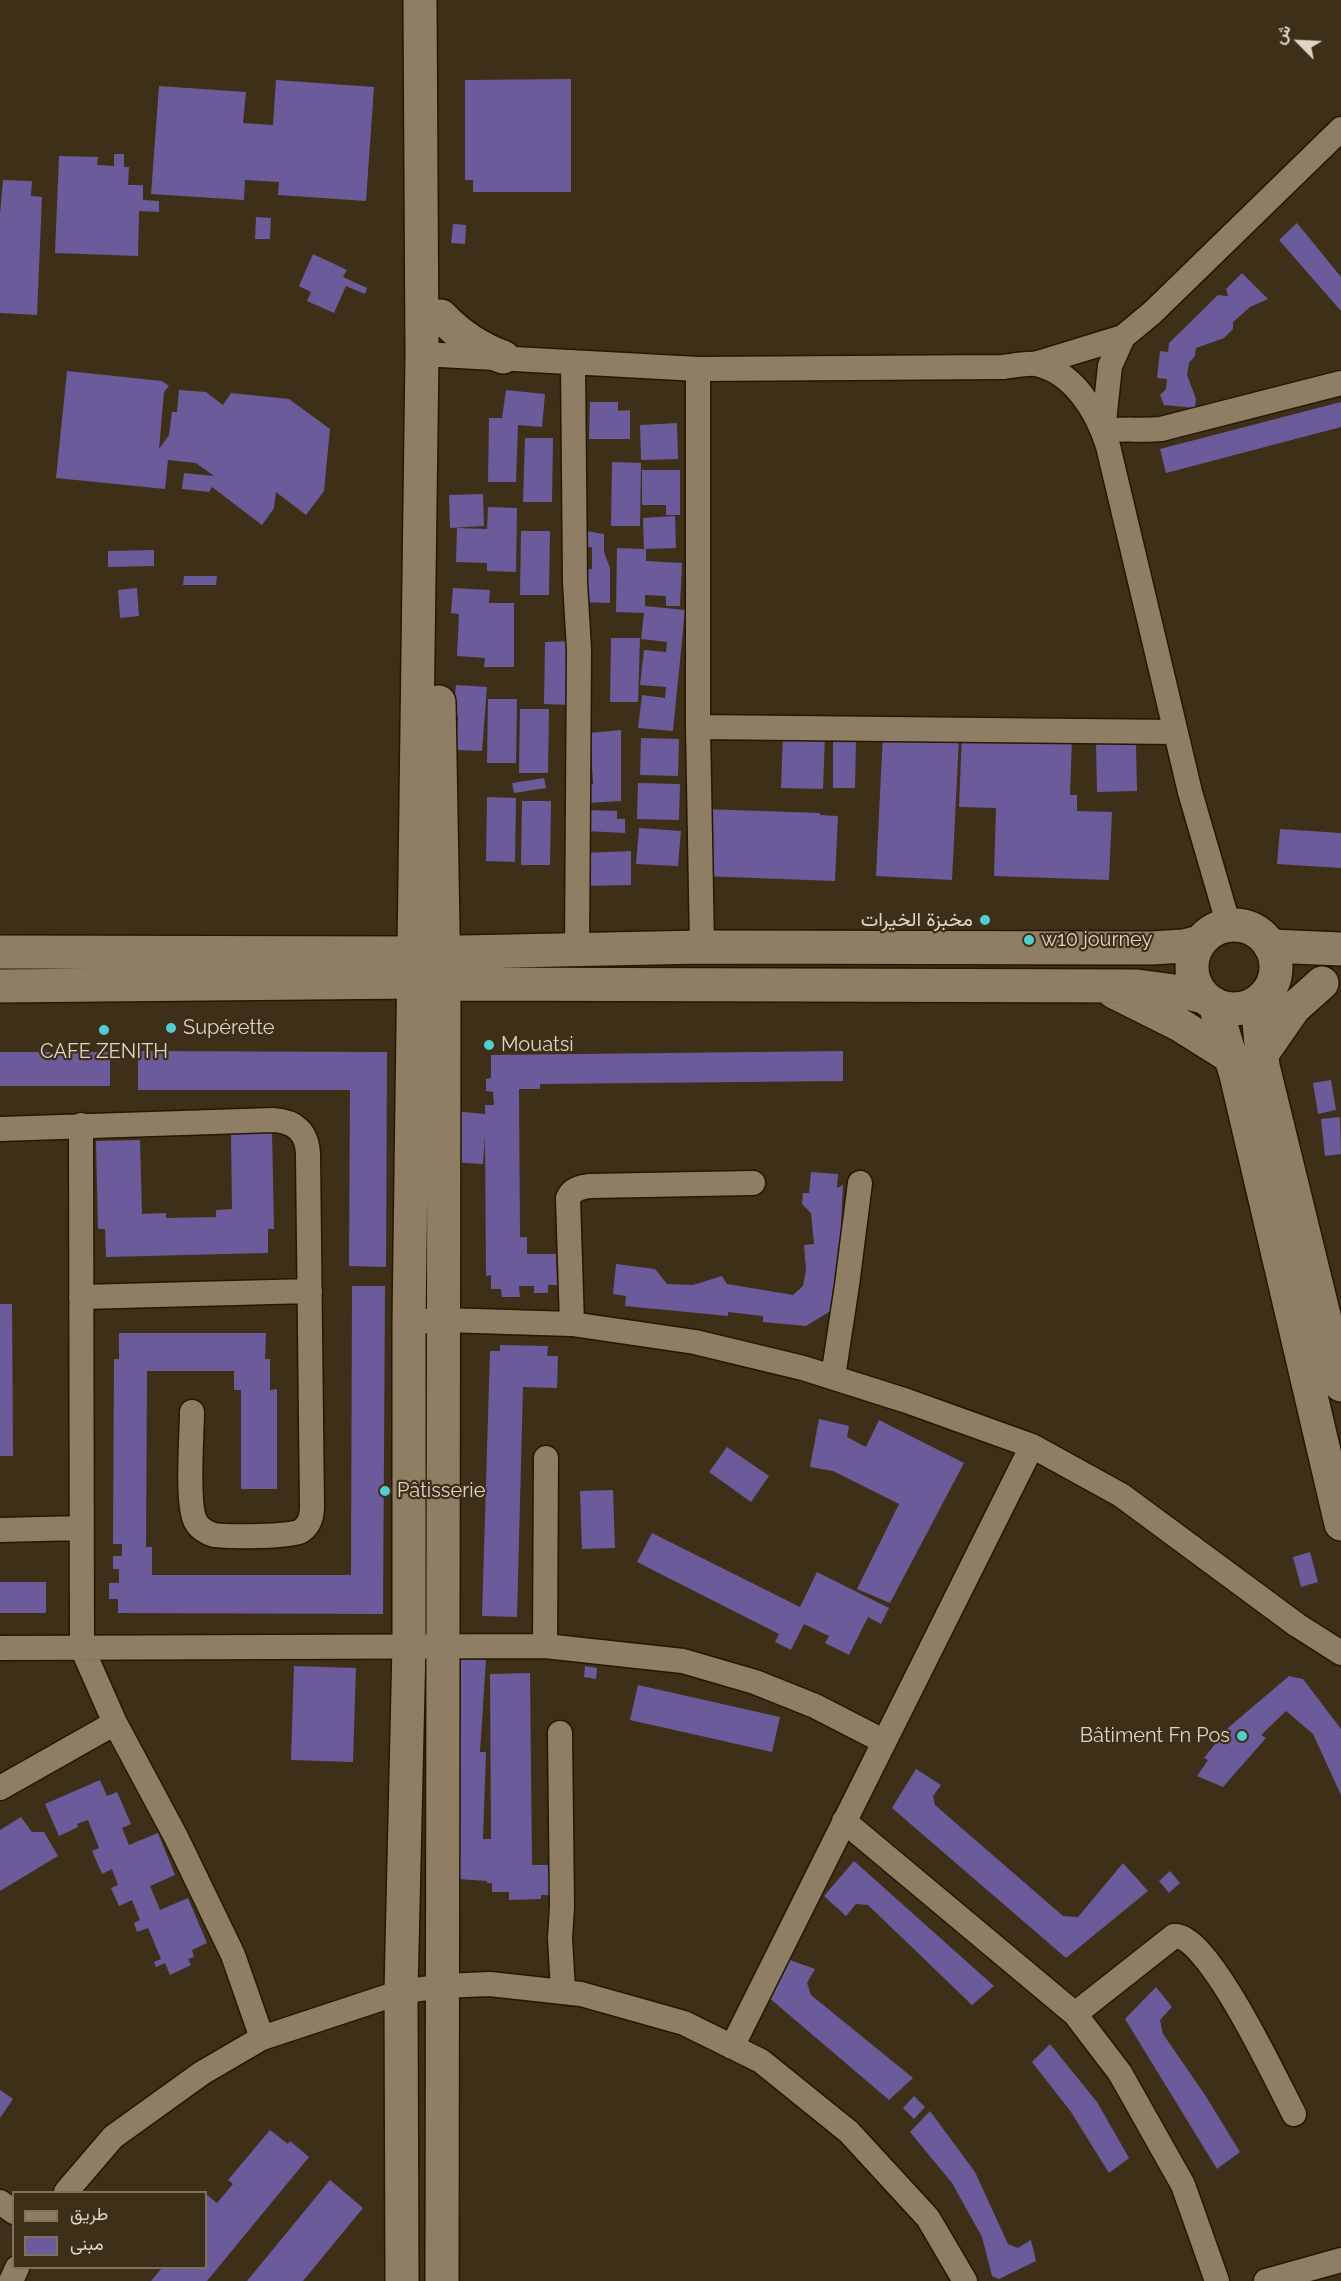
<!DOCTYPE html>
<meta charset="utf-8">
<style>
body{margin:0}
#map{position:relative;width:1341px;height:2281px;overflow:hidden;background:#3e2f18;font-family:Raleway,Vazirmatn,sans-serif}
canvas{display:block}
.legend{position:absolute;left:12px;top:2191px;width:195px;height:78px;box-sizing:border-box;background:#3e2f18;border:2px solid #7e715e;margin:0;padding:8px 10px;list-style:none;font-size:18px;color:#dfd5c8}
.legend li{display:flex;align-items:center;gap:12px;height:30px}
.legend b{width:30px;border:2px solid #7e715e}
.north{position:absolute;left:1269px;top:12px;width:60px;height:60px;-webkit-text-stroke:4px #3e2f18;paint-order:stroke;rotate:294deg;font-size:16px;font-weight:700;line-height:24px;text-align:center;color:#dfd5c8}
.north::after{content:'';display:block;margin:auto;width:21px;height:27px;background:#dfd5c8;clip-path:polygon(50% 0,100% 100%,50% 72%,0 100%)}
</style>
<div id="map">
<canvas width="1341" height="2281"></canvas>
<ul class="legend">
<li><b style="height:8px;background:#8f7d64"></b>طريق</li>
<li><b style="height:16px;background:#6b5b9a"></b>مبنى</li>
</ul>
<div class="north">ش</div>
</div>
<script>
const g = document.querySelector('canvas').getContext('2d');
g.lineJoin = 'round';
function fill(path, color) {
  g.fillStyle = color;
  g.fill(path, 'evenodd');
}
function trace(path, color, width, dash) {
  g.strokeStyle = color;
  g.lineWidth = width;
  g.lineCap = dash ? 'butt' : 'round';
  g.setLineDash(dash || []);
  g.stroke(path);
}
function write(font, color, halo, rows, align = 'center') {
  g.font = font + ' Raleway,Vazirmatn,sans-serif';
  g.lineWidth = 4.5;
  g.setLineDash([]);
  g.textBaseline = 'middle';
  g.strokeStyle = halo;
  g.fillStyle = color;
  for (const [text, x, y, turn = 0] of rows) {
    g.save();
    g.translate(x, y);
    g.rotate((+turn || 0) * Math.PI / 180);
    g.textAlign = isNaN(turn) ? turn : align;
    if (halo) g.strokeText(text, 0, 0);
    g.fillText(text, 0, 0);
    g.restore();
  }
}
const building = new Path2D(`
 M571 79V192H473V180H465V80Z
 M276 80 374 87 366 201 278 195 279 182 245 180 244 200 151 194 159 86 246 92 243 123 273 125Z
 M114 154H124V167H129L128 185H143V200L159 201V212L139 211 138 256 55 253 59 156 98 157 97 165 114 166Z
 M3 180 32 181 31 196 42 197 37 315 0 313V214Z
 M256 217 271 218 270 239H255Z
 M1297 223 1341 277V311L1279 240Z
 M453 224 466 225 465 244 451 243Z
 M313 254 347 270 343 277 367 288 365 294 346 286 334 313 307 301 311 292 299 286Z
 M1242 273 1268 299 1250 307 1233 322V329L1224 338 1196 348 1195 356 1189 363 1187 375 1196 399 1195 408 1164 405 1160 395 1166 389 1167 379 1157 378 1160 351 1168 352 1169 343 1218 295 1228 296 1226 289Z
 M67 371 162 381 169 386 164 392 159 449 169 435 172 412H177L179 390 206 392 223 405 231 393 289 399 330 429 324 491 306 515 276 492 274 508 262 525 212 487 209 492 182 489 184 473 214 476 196 463 168 460 165 489 56 478Z
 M506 390 545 394 542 427 518 425 516 482H488L489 418H502Z
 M590 402H618V411L630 410V439H589Z
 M1341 402V427L1166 473 1160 449Z
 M677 423 678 459 641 460 640 425Z
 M525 438H553L552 502H523Z
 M612 462 641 463 640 526H611Z
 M642 470H680V515H666V505H642Z
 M483 494 484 526 450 528 449 495Z
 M488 507 517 508 516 572 487 571V563L456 562 457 528 487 529Z
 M675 516 676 548 646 549V561L682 563 680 606H666V596L645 595V606L685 610 673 731 638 728 642 695 665 698 666 687 640 685 644 650 666 652 667 642 641 639 644 613 616 612 617 548 644 549 643 518Z
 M580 530 604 534V552L610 568V603L580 602 579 570 592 569V547H582Z
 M521 531H550L549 595H520Z
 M154 550V566L108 567V551Z
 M184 576H217L216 585H183Z
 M137 588 139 616 120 618 118 590Z
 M453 588 490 590 489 603H514V667H484L485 658 457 656 459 614 451 613Z
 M611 638H640L638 702H610Z
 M574 641 573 705 544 704 545 642Z
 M456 685 487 687 482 751 456 750 458 716H453Z
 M488 699H517L516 763H487Z
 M520 709H549L548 773H519Z
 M621 730V801L587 803V785L593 784 590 733Z
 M883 733 959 737 952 880 876 876Z
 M962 733 1072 737 1070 795H1077V811L1112 812 1109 880 994 876 996 808 959 807Z
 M783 735 825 736 823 789 781 788Z
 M641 738 679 739 678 776 640 775Z
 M833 740H856L855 788H833Z
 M1136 743 1137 791 1097 792 1096 744Z
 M544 778 546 788 514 793 512 783Z
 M638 783 680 784 679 820 637 819Z
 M487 797 516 798 515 862 486 861Z
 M522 801H551L550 865H521Z
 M703 809 820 813V815L838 816 835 881 701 876Z
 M587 810 617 811V819H625V833L586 831Z
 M639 828 681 831 678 866 636 864Z
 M1280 829 1341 833V868L1277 864Z
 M631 851V885L585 886V853Z
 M138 1051 387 1052 386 1267 349 1266 350 1090H138Z
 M843 1051V1081L540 1084V1089H519L520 1237H527V1254H556L557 1285H548V1293H534V1286H519L520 1297H502L501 1289H491V1275L486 1276 485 1136 483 1164 450 1162 454 1111 485 1114V1105H494L493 1092 486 1091V1079L491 1078V1055Z
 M0 1052H110V1086H0Z
 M1331 1080 1336 1110 1318 1114 1313 1083Z
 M1340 1117 1341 1154 1325 1156 1321 1119Z
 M272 1132 274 1229H268V1253L106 1257 105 1229H98L96 1141 140 1140 142 1214 166 1213V1218L216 1217V1210L232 1209 231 1133Z
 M811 1172 838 1174 837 1188 843 1185 837 1307 806 1326 763 1322V1316L728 1312V1316L625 1306 626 1296 613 1294 616 1264 655 1269 667 1284 693 1285 722 1276 727 1284 793 1295 803 1286 806 1270 804 1245 814 1244 811 1213 802 1204 803 1193H809Z
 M352 1286H385L383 1614 118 1613V1599H109V1583H119V1569H113V1556H122V1544H113L114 1359H119V1333H266L265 1359H270V1390L277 1389V1489H241V1390H234V1371H147L146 1547H152V1575H351Z
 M0 1304H12L13 1456H0Z
 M500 1345 548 1346 547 1356H558L557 1388 523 1387 517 1617 482 1616 490 1351H500Z
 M819 1419 849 1426 847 1437 866 1447 879 1420 964 1463 890 1603 857 1589 899 1504 833 1471 810 1467Z
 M727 1447 769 1476 751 1502 709 1472Z
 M613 1490 615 1548 582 1549 580 1491Z
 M652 1533 800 1607 817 1572 889 1608 881 1624 868 1617 849 1655 825 1643 829 1636 804 1624 791 1650 775 1642 779 1634 637 1562Z
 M1310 1552 1318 1582 1301 1587 1293 1557Z
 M0 1582H46V1613H0Z
 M456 1658 486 1660 480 1752H486L483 1839H491L490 1674 530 1673 532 1865H552L551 1895H541V1899L509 1900V1892H492V1883H487V1881L443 1878Z
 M294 1666 356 1668 353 1762 291 1760Z
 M585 1666 597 1668 596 1679 584 1677Z
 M1289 1676 1303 1679 1341 1729V1795L1313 1734 1286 1711 1261 1735 1266 1738 1223 1787 1197 1776 1208 1760 1204 1758 1229 1727Z
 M638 1685 780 1717 772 1752 630 1720Z
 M916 1769 941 1785 933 1796 935 1805 1063 1916 1078 1917 1123 1863 1148 1891 1066 1958 892 1808Z
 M100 1780 107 1796 117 1792 131 1824 122 1828 129 1845 158 1833 175 1875 150 1886 160 1910 188 1898 207 1943 192 1950 194 1957 188 1959 191 1965 170 1975 165 1963 156 1967 154 1962 161 1959 148 1928 137 1932 134 1923 140 1920 132 1900 119 1906 111 1888 118 1885 112 1869 102 1874 92 1851 99 1848 88 1820 77 1824 78 1827 59 1836 45 1804Z
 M21 1817 32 1832H44L58 1856 0 1891V1830Z
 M854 1861 994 1986 972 2005 868 1905 856 1904 846 1916 824 1896Z
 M1170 1871 1180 1883 1169 1893 1159 1881Z
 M790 1960 815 1969 807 1983 811 1995 913 2078 889 2100 767 1996Z
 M1156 1987 1172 2007 1160 2020 1163 2034 1205 2095 1240 2152 1217 2169 1125 2019Z
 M1050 2044 1097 2102 1129 2158 1109 2173 1071 2112 1032 2062Z
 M0 2090 13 2099 0 2118Z
 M914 2096 925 2107 914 2119 903 2108Z
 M930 2111 975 2172 1008 2244 1018 2248 1031 2240 1036 2261 999 2279 992 2276 982 2237 952 2183 910 2132Z
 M270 2130 288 2144 290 2141 309 2157 207 2281H151L162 2268H206V2196L207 2195 217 2203 233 2184 228 2180Z
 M330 2180 363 2208 303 2281H247Z`);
const street = new Path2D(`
 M1123 337 1110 366 1103 431C1123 428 1141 431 1161 429L1341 383
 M422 354 698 369 1003 367C1013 366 1026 363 1036 364 1074 372 1097 412 1108 446L1190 792 1229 926
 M573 362 575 582 579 650 577 948
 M1035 364 1123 337 1152 313 1341 129
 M698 369V727L702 947
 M698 727 1175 732
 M81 1125 82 1648 115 1723 176 1837 233 1955 262 2038
 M0 1129 273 1120C295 1121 307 1132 308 1154L312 1507C312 1516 310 1525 301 1531 292 1537 227 1537 214 1535 207 1533 199 1528 196 1522 186 1506 192 1434 192 1412
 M81 1297 310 1291
 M409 1322 444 1320 572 1324 695 1342 803 1368 907 1401 1032 1446 1121 1495 1297 1625 1341 1653
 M572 1324 568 1198C572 1189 581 1187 590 1186L753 1183
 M833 1377 847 1285 860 1183
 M0 1530 81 1528
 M545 1646 546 1458
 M0 1648 545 1646 683 1661 755 1682 815 1706 883 1741
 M560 1733 562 1907 560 1938 563 1991
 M0 1788 115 1723
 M844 1821 1075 2014 1120 2073 1183 2185 1217 2281
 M1075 2014 1174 1936C1208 1932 1278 2084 1294 2114
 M732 2047 1032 1446
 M66 2192 113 2137 202 2073 262 2038 401 1992 442 1986 490 1984 581 1994 684 2023 761 2061 849 2132 928 2218 965 2281
 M0 2202 14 2212
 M11 2281 17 2268
 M1266 2281 1341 2260`);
const secondary = new Path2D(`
 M441 316C459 335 478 348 503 357
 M439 702 444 984 442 2281
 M1192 967a42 42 0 1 1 84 0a42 42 0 1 1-84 0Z
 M1270 946 1341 949
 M0 952 414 953 702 947 1151 948 1184 946 1200 942
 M0 986 414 982 444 984 1137 986 1182 992 1204 997
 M1114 992 1180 1025 1231 1057
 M1260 1001 1259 1022 1263 1066 1341 1385
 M1215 1005 1236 1075 1341 1524
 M1262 1054 1294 1008 1322 983
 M402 2281 401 1992 409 1646V1322L422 354 420 0`);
const markers = [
 [985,920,6,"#52cdd0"],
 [1029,940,6,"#52cdd0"],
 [171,1028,6,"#52cdd0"],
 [104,1030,6,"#52cdd0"],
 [489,1045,6,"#52cdd0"],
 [385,1491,6,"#52cdd0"],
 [1242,1736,6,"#52cdd0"]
];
const poiNames = [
 ["مخبزة الخيرات",973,920,"right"],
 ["w10 journey",1041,940],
 ["Supérette",183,1028],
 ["Mouatsi",501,1045],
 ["CAFE ZENITH",104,1052,"center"],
 ["Pâtisserie",397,1491],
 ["Bâtiment Fn Pos",1230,1736,"right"]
];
fill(building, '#6b5b9a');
trace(street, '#251702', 27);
trace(secondary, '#251702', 36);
trace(street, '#8f7d64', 24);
trace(secondary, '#8f7d64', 33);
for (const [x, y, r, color] of markers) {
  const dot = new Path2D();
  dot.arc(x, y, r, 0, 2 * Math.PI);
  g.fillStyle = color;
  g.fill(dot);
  trace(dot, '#3e2f18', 2);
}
write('20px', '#dfd5c8', '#3e2f18', poiNames, 'left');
</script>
